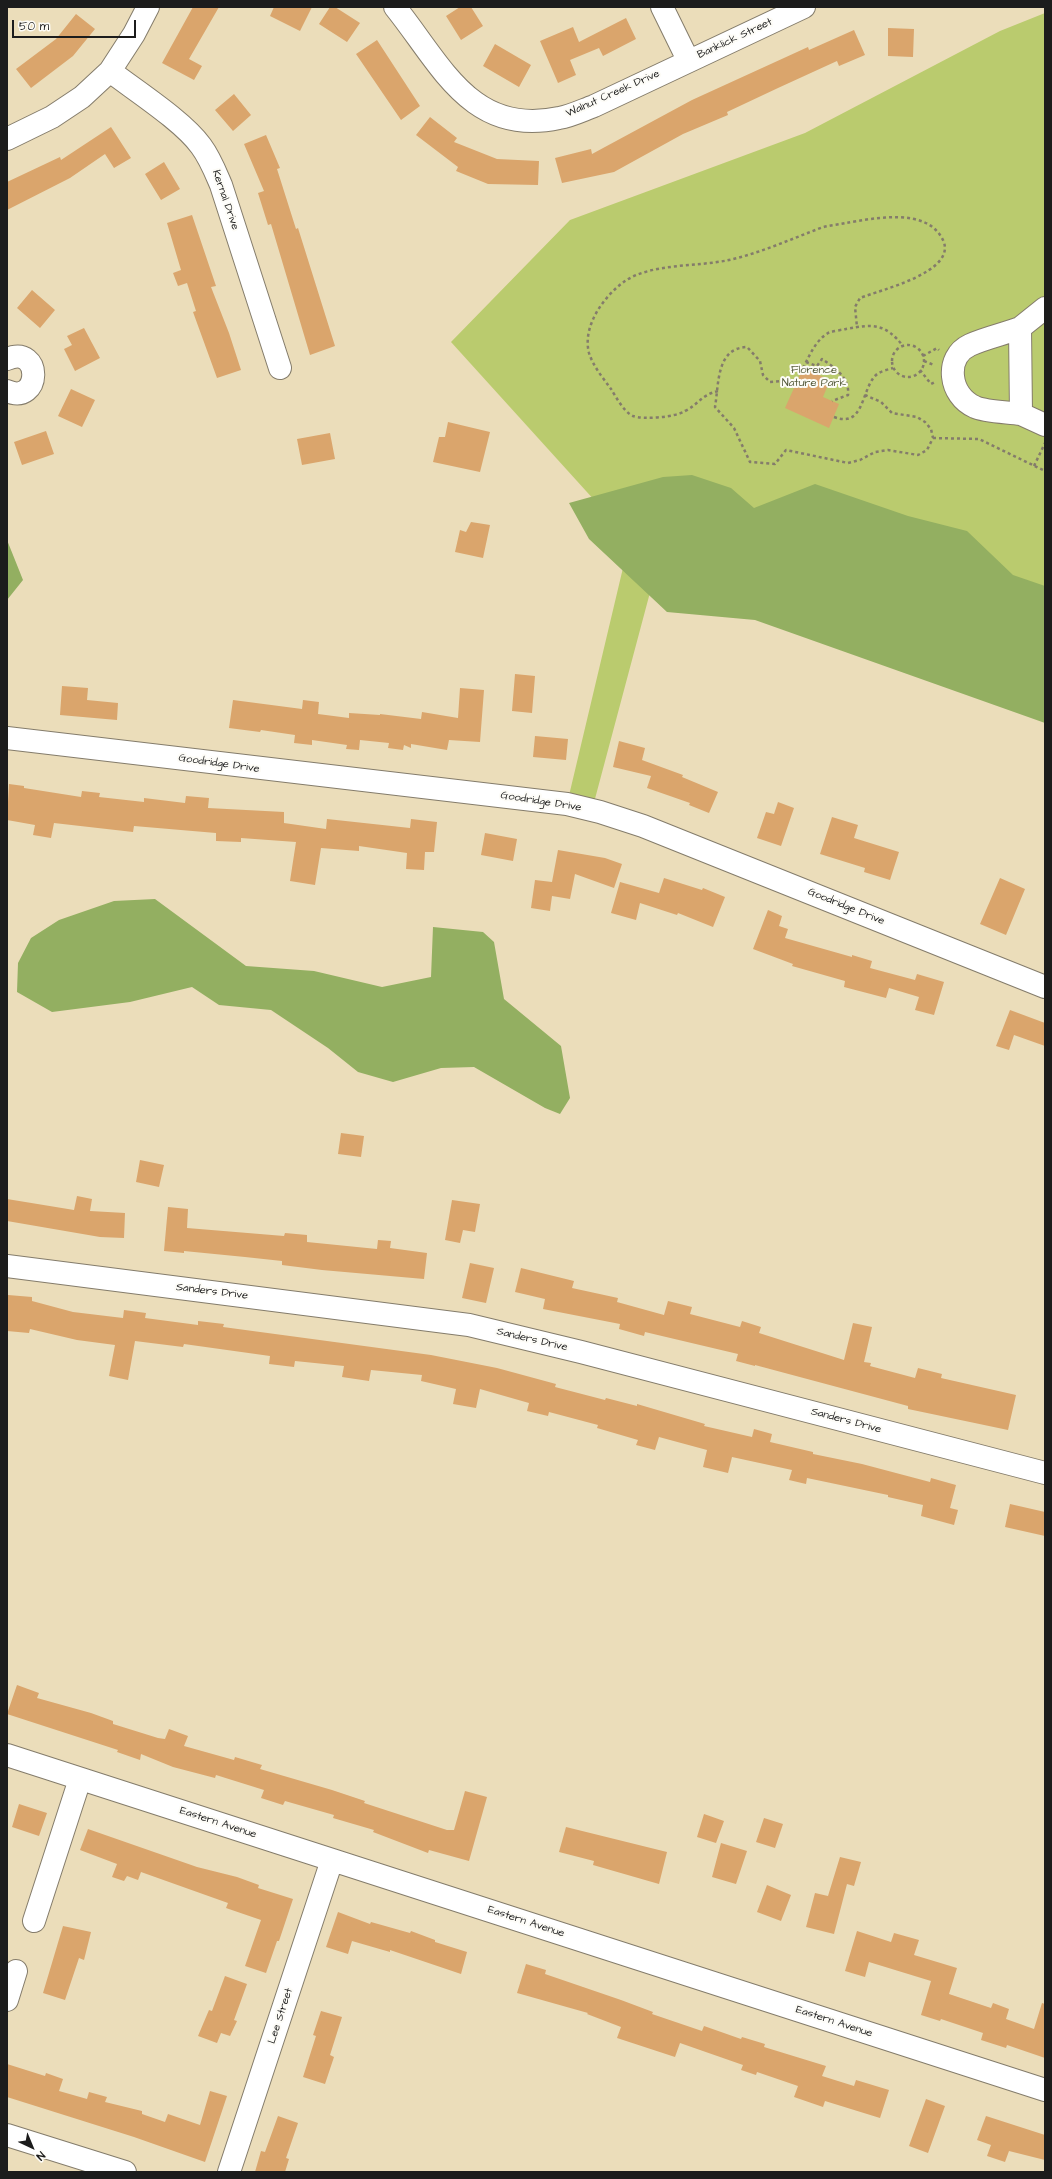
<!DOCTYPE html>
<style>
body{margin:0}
#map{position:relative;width:1052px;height:2179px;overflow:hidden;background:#ebddba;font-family:"Architects Daughter",sans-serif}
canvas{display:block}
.frame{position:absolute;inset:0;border:8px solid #1c1c1c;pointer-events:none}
.north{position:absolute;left:12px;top:2127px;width:40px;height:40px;-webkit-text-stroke:3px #fdfcf7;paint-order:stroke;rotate:136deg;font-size:11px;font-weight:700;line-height:16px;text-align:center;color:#1c1c1c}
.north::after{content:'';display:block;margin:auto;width:14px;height:18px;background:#1c1c1c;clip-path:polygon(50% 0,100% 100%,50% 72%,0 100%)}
.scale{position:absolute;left:12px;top:20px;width:124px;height:18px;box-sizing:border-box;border:2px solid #1c1c1c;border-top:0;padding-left:5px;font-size:12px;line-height:14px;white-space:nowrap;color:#1c1c1c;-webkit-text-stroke:3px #fdfcf7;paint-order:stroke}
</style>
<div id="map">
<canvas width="1052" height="2179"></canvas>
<div class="frame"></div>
<div class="north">N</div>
<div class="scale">50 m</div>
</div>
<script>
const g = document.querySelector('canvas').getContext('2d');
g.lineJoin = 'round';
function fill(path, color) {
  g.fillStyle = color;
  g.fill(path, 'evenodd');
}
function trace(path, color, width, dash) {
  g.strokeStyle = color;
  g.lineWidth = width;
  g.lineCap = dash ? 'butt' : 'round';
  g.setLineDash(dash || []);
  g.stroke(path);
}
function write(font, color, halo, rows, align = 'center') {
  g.font = font + ' "Architects Daughter",sans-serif';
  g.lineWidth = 4;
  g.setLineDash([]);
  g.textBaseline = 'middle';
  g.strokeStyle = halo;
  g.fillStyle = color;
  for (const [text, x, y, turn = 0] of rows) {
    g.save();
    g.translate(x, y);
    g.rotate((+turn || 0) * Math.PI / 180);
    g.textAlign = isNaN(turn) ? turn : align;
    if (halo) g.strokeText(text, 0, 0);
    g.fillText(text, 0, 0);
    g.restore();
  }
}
const green = new Path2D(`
 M1045 13V696L656 570 592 810 567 804 627 551 596 502 451 342 570 220 805 133 1000 31Z`);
const forest = new Path2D(`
 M692 475 731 488 754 508 815 484 908 516 967 531 1013 575 1045 586V723L755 620 667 612 589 539 569 503 663 477Z
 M7 540 23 580 7 600Z
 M155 899 246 966 314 971 382 987 431 977 433 927 483 932 494 942 504 999 561 1046 570 1098 560 1114 545 1108 474 1067 441 1068 393 1082 358 1072 328 1048 271 1010 219 1005 192 987 130 1002 52 1012 17 992 18 963 31 938 59 920 114 901Z`);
const building = new Path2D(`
 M193 7H219L189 59 202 66 194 80 162 63Z
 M274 7H312L300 31 270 16Z
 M330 7H335L360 23 347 42 319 24Z
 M460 7H471L483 26 461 40 446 16Z
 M76 14 95 29 73 56 31 88 16 69 56 39Z
 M626 18 636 39 603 56 599 48 570 60 576 75 558 83 540 41 573 27 579 42Z
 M888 28 914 29 913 57 888 56Z
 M854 30 865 55 839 66 837 61 778 88 727 112 728 115 683 134 614 172 562 183 555 158 591 149 592 154 692 100 808 47 809 50Z
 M377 40 420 106 401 120 356 54Z
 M495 44 531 65 519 87 483 66Z
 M234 94 251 115 233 131 215 110Z
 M430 117 457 138 454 142 497 159 539 161 538 185 488 184 456 171 458 167 416 135Z
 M111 127 131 158 114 168 105 154 70 178 7 210V182L60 157 61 160Z
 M266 135 280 168 277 169 296 229 298 228 335 346 310 355 271 224 268 225 258 193 264 191 244 144Z
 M164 162 180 189 161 200 145 174Z
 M192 215 216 286 211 287 229 333 241 370 217 378 193 312 196 311 187 283 178 286 173 273 181 270 167 223Z
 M32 290 55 310 40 328 17 308Z
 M84 328 100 358 75 371 64 349 72 345 67 336Z
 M803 368 830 380 823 397 839 404 829 428 785 408Z
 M71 389 95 400 82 427 58 416Z
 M448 422 490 432 480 472 433 462 439 437H445Z
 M46 431 54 454 22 465 14 442Z
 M330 433 335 459 302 465 297 439Z
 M471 522 490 525 483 558 455 552 460 530 466 532Z
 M515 674 535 676 532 713 512 711Z
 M62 686 88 688 87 700 118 703 117 720 60 715Z
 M460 688 484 690 480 742 449 740 447 750 411 744V748L404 745 403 750 388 748 389 743 360 740 359 750 346 749 347 745 312 740V745L294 743 295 735 261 730 260 732 229 728 233 700 302 709 303 700 319 702 318 714 349 718V713L380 715V714L421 719 422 712 458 718Z
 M535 736 568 739 566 760 533 757Z
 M619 741 645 748 642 760 683 775 682 777 718 792 709 813 689 805 690 803 647 788 651 776 613 767Z
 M9 784 24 786V788L81 797 82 791 100 793 99 797 144 802V798L185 803 186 796 209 798 208 808 284 812V823L326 829 327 819 410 828 411 819 437 822 434 852H425L424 870 406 869 407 853 359 846V851L321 848 315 885 290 881 296 842 241 838V842L216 841V833L134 826 133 832 54 823 51 838 33 835 35 825 7 820Z
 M778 802 794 808 781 846 757 838 766 812 774 814Z
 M832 817 858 825 854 838 899 852 890 880 864 872 865 868 820 854Z
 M485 833 517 839 513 861 481 855Z
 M558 850 605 858 622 864 614 888 575 874 570 899 552 896 550 911 531 908 535 880 552 882Z
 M664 878 702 890 703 888 725 897 713 927 678 913 677 915 640 903 636 920 611 913 620 882 659 893Z
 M1000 878 1025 889 1006 935 980 924Z
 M768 910 782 916 779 926 788 929 785 938 852 957V955L872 961 870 968 915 980 917 974 944 982 934 1015 915 1010 919 997 889 988 886 998 844 987 845 981 792 966 793 964 753 949Z
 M1010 1010 1045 1023V1046L1014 1035 1009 1050 996 1046Z
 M341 1133 364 1136 361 1157 338 1154Z
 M140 1160 164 1165 159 1187 136 1182Z
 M77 1196 92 1199 90 1211 125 1213 124 1238 100 1237 7 1221V1199L74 1210Z
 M452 1200 480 1204 475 1232 463 1230 460 1243 445 1240Z
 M168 1207 188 1209 187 1228 284 1236 285 1233 307 1235V1242L377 1249 378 1240 391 1241 390 1248 427 1253 424 1279 322 1270 282 1265V1261L245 1257 184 1251V1253L164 1251Z
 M470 1263 494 1268 486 1303 462 1298Z
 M521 1268 574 1281 572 1288 618 1298 617 1302 664 1315 668 1301 692 1307 690 1314 740 1327 742 1321 761 1327 759 1333 844 1360 853 1323 872 1327 864 1362 871 1363 870 1366 915 1378 918 1368 942 1374 941 1378 1016 1395 1008 1430 908 1409V1406L755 1365V1366L736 1361 738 1354 645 1332 644 1336 619 1329 620 1324 543 1309 545 1299 515 1292Z
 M8 1295 32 1297V1301L73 1312 123 1318 124 1310 146 1313 145 1318 198 1325V1321L224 1324 223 1327 431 1355 497 1368 556 1384 555 1387 605 1400 606 1398 637 1406V1404L705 1424 704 1426 752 1437 754 1429 772 1434 770 1442 813 1452V1454L862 1464 930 1482 931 1478 956 1485 950 1508 958 1510 954 1525 921 1516 923 1505 888 1497V1495L807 1478 806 1484 789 1480 792 1470 732 1457 728 1473 703 1467 707 1450 659 1437 655 1450 636 1445 638 1440 597 1428 598 1425 549 1412 548 1416 527 1411 529 1403 480 1389 476 1408 453 1404 456 1389 421 1381 422 1375 371 1370 369 1381 342 1377 344 1366 295 1361 294 1367 269 1364 270 1356 184 1344 183 1347 135 1341 128 1380 109 1376 115 1345 77 1340 30 1329 29 1333 7 1331Z
 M1010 1504 1045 1512V1536L1005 1527Z
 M17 1685 39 1693 37 1698 91 1713 113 1721V1724L158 1738 165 1739 169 1729 188 1736 184 1746 234 1760 235 1757 262 1765 260 1769 332 1790 365 1801 364 1803 447 1830H454L465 1791 487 1797 469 1861 429 1850 428 1853 373 1832 374 1830 333 1818 334 1815 285 1801 283 1805 261 1798 264 1790 216 1775 215 1778 173 1767 141 1754 140 1760 117 1752 118 1750 7 1714Z
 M19 1804 47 1813 39 1836 12 1827Z
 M704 1814 724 1821 716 1843 697 1837Z
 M764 1818 783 1824 775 1848 756 1842Z
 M566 1827 667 1852 659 1884 593 1865 594 1861 559 1852Z
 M88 1829 197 1867 237 1877 259 1885 258 1888 293 1899 279 1941H277L266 1973 245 1966 261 1920 226 1908 228 1903 141 1872 138 1880 127 1876 124 1881 112 1877 117 1864 80 1850Z
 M721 1843 747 1851 736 1884 712 1877Z
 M840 1857 861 1862 854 1886 847 1884 834 1934 806 1927 815 1893 828 1896Z
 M767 1885 791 1895 781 1921 757 1912Z
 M338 1912 370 1924 371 1922 410 1933 411 1931 435 1940V1942L467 1952 461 1974 390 1950V1952L352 1941 348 1954 326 1947Z
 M63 1926 91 1932 84 1960 79 1958 65 2000 43 1993Z
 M857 1931 891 1942 894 1933 919 1940 914 1955 957 1968 949 1994 991 2008 993 2003 1009 2009 1006 2019 1034 2029 1042 2003 1045 2004V2058L1007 2045 1006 2048 981 2040 983 2033 941 2019 940 2021 921 2015 931 1981 869 1962 865 1977 845 1971Z
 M526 1964 546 1970 545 1974 621 2000 653 2012 652 2014 702 2031 704 2026 741 2039 742 2037 765 2044 764 2047 826 2066 822 2076 854 2086 856 2080 889 2090 880 2118 825 2101 823 2107 794 2097 798 2086 757 2072 756 2075 741 2070 743 2065 680 2043 675 2057 617 2038 621 2027 587 2014 588 2013 517 1993Z
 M225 1976 247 1984 234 2020 237 2021 230 2036 221 2033 217 2043 198 2036 209 2010 212 2011Z
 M321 2011 342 2017 330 2055 334 2057 325 2084 303 2077 316 2036 313 2035Z
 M7 2064 45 2076 46 2073 63 2079 59 2091 87 2099 89 2092 107 2097 105 2102 142 2111V2114L165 2122 168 2114 200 2125 210 2091 227 2096 205 2162 134 2137 7 2097Z
 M926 2099 945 2106 928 2153 909 2146Z
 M278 2116 298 2123 286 2158 289 2159 285 2172H255L261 2151 265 2152Z
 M986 2116 1045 2135V2160L1009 2151 1005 2162 987 2156 991 2145 977 2140Z`);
const path = new Path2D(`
 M892 361a16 16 0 1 1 32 0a16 16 0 1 1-32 0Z
 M923 356 937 348 939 350
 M924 361 934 365
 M806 362 817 366 822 359C835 368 850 378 848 395L832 401
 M803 368C810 355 815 341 828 333 833 331 841 330 846 329 873 324 885 323 903 346
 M920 370 931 384 935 382
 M797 380 770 382 763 375 760 361 747 347C716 348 719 384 715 407L734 428 750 462 775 464 786 450 848 463 860 460 875 452 888 450 918 455 927 450 933 438 931 429 925 422 917 417 892 413 881 402 865 395
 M718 391C701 395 698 405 685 411 676 417 644 420 633 416 624 412 616 397 611 389 603 378 593 366 589 353 582 326 604 296 625 281 652 263 697 267 729 260 760 253 789 240 818 229 827 225 837 225 846 223 875 218 927 207 943 240 958 272 880 290 860 298L855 307 857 327
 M834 417C863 428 861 394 874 377 879 371 887 370 893 368
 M933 438 979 439 1045 471
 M1034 466 1045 443`);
const minor = new Path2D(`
 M395 7C441 64 471 137 559 118 571 116 583 110 594 106L804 7
 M662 7 688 60
 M110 71C136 91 183 121 201 146 210 158 215 171 221 185L280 368
 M7 139 52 117 82 97 110 71 134 34 148 7
 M1045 308 1020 328 1021 414 1045 425
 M1020 328C1004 334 985 338 970 345 944 357 949 396 975 407 986 412 1008 412 1021 414
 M7 359C43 344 41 406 7 391
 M7 738 567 804 600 812 643 826 1045 987
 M7 1266 469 1325 581 1352 1045 1473
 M7 1755 1045 2090
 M34 1921 80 1779
 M7 2000 16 1971
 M7 2135 125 2172
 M229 2172 332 1860`);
const streetNames = [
 ["Banklick Street",735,39,-25],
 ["Walnut Creek Drive",613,94,-24],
 ["Kernal Drive",225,200,71],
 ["Goodridge Drive",219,764,8],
 ["Goodridge Drive",541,802,9],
 ["Goodridge Drive",846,907,22],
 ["Sanders Drive",212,1292,7],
 ["Sanders Drive",532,1340,13],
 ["Sanders Drive",846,1421,15],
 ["Eastern Avenue",218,1823,18],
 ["Eastern Avenue",526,1922,18],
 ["Lee Street",281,2016,-72],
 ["Eastern Avenue",834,2022,18]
];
const parkNames = [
 ["Florence",814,371],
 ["Nature Park",814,384]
];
fill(green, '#bacb6e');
fill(forest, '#93af61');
fill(building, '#daa56c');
trace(minor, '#847c6b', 24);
trace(path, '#847c6b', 2.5, [3, 3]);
trace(minor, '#fff', 22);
write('11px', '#1c1c1c', '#fdfcf7', streetNames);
write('11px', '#535939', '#fdfcf7', parkNames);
</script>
